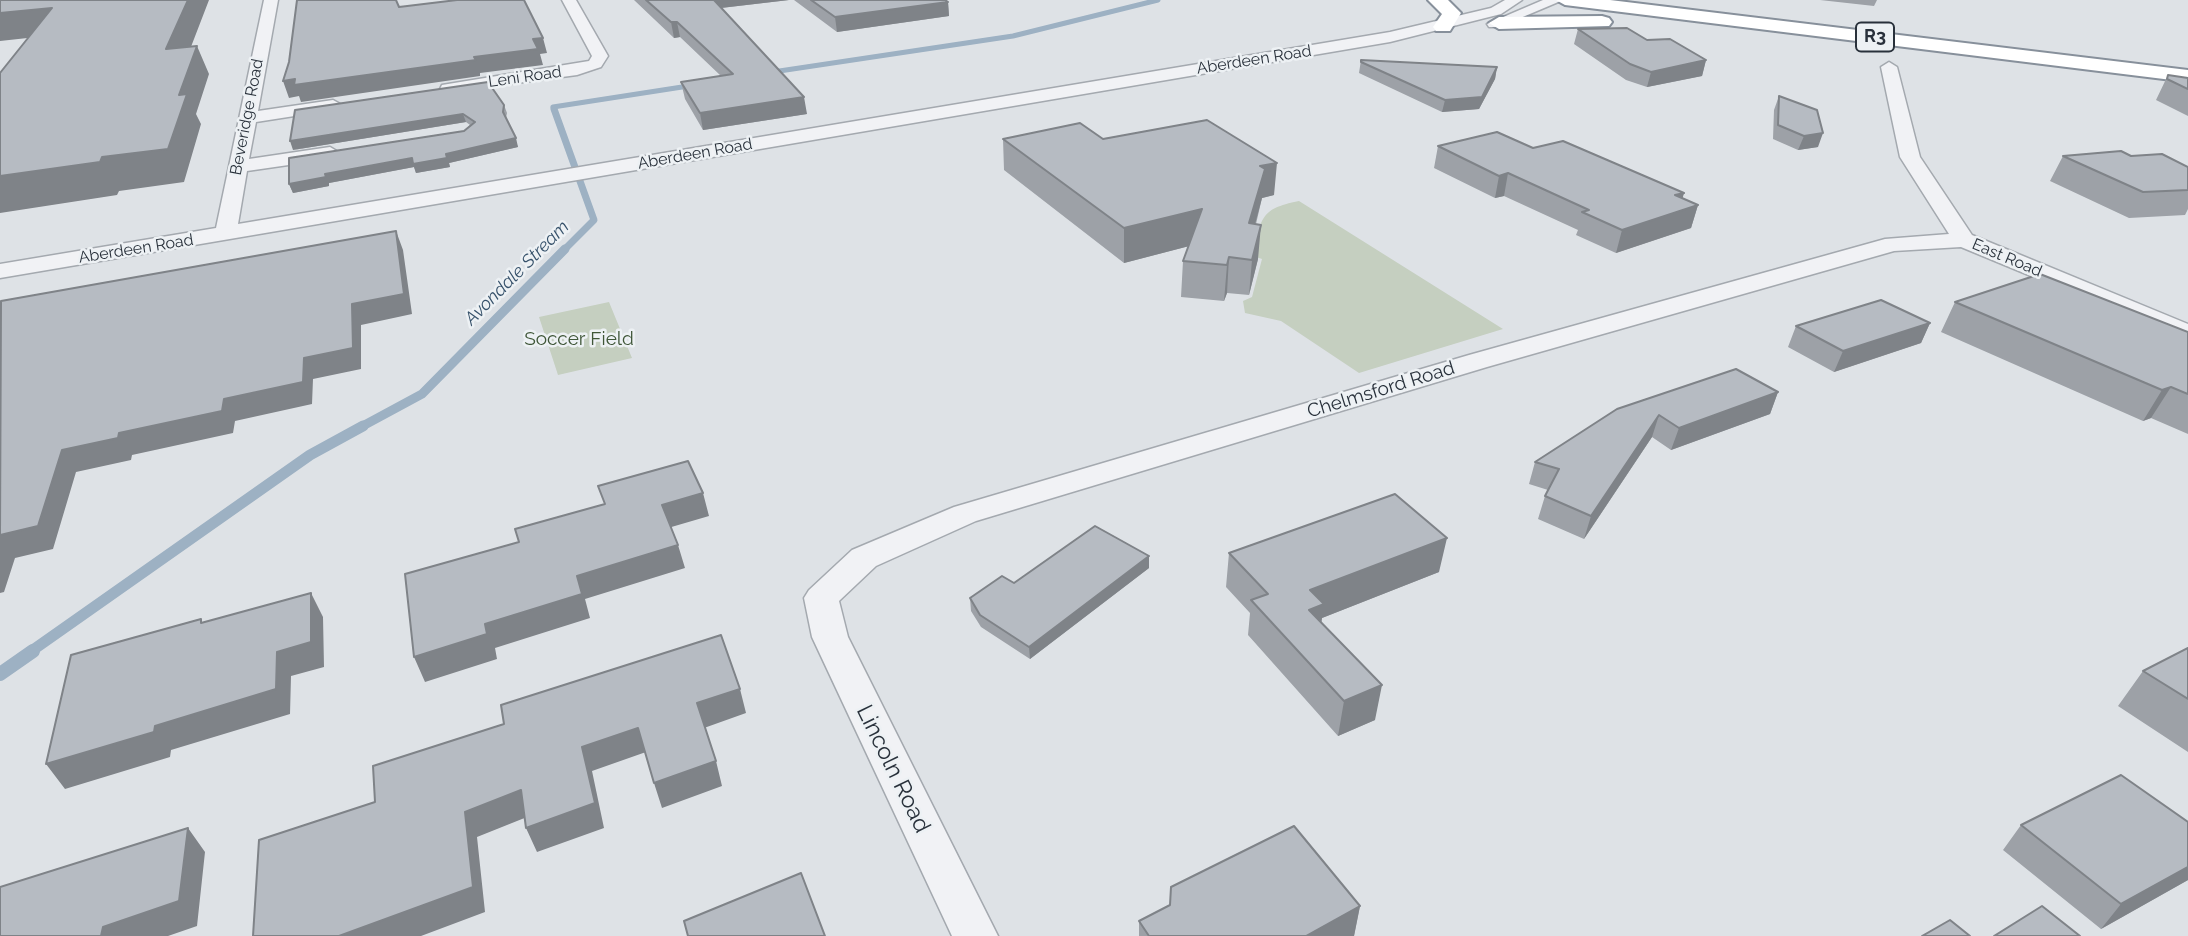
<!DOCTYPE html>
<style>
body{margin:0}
canvas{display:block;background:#dee2e6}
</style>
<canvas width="2188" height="936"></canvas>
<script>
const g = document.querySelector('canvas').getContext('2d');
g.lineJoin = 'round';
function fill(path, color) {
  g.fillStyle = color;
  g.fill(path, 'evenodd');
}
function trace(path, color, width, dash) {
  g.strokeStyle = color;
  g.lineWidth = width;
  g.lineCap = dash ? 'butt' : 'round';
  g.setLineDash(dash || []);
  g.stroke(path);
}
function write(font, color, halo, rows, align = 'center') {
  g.font = font + ' Raleway,sans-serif';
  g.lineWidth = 5;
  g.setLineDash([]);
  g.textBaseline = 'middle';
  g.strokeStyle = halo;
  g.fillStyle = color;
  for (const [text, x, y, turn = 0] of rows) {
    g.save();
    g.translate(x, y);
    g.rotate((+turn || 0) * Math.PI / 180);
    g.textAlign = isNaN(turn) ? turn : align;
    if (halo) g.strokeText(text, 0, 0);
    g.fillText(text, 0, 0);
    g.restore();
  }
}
const green = new Path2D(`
 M1299 201 1503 329 1359 373 1281 321 1245 313 1243 301 1252 297 1262 259 1253 256C1262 219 1258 209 1299 201Z
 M609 302 632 358 558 375 539 317Z`);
const streamFar4 = new Path2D(`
 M766 73 1013 36 1158 0
 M555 111 553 107 695 85`);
const streamFar3 = new Path2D(`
 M554 109 594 220 563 251`);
const streamFar2 = new Path2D(`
 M359 428 422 394 565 249`);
const streamFar1 = new Path2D(`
 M30 652 310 455 363 426`);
const stream = new Path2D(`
 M0 674 33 651`);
const minor = new Path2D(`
 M264 0H278L258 111 333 100 342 105 333 110 256 122 249 159 330 147 340 153 330 159 247 171 238 224 1390 32 1491 8 1505 0H1522L1501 14 1390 42 0 278V264L216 228Z
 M562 0H576L608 56 601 67 577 75 442 93 440 89 442 85 448 84 589 61 592 56Z
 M1543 0H1563L1499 27H1489L1487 24Z
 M1889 62 1897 67 1920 157 1972 235 2188 324V341L1961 247 1894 251 1487 367 976 521 876 566 839 601 848 637 998 936H952L812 637 804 598 809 590 852 550 954 507 1469 355 1885 239 1949 234 1900 157 1881 67Z`);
const trunk = new Path2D(`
 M1428 0H1448L1461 13 1450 31H1436L1433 27 1442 14Z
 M1556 0H1610L2188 70V82L1565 5Z
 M1602 16 1609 18 1612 22 1609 26 1499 29 1489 23 1499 17Z`);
const wall = new Path2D(`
 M634 0H789L721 8 807 114 703 130 685 99 681 82 721 76 680 37 674 38Z
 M794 0H945L948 2 949 16 837 32Z
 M1820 0H1877L1874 6Z
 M1578 29 1647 40 1706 60 1702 76 1647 87 1626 80 1574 44Z
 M1361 60 1497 67 1495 79 1479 109 1442 112 1359 73Z
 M2168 75 2188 78V116L2156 100Z
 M1779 96 1818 147 1798 150 1773 139 1774 110Z
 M504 105 507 113 506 118 518 147 449 163 450 167 416 173 414 167 329 183V186L293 193 289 184 464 131 470 125 466 122 293 150Z
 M1003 139H1103L1274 195 1262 198 1256 224 1258 259 1249 295 1227 293 1224 301 1181 297 1183 261 1189 246 1124 263 1004 170Z
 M1438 146 1533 148 1684 193 1682 198 1698 205 1691 228 1616 253 1576 235 1578 230 1504 196 1495 198 1434 168Z
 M2063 156H2131L2188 167V209L2185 215 2129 218 2050 181Z
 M1955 302 2188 332V434L2151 418 2143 421 1941 332Z
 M1930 323 1921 343 1834 372 1788 347 1796 326Z
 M1778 392 1770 414 1671 450 1652 437 1584 539 1538 519 1545 496 1548 490 1529 484 1535 462 1617 409Z
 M1229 553 1439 572 1322 618 1321 622 1375 720 1338 736 1248 635 1250 613 1226 587Z
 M1149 568 1030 659 981 627 971 611 970 598 1014 583Z
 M2188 648V752L2118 706 2143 671Z
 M2021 825 2188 880 2101 929 2003 850Z
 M1360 906 1354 936H1139V921Z`);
const shadedWall = new Path2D(`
 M188 0H209L179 78 166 49Z
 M710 0H789L712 9Z
 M948 2 949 16 837 32 835 17Z
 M52 8 64 34 0 41V13Z
 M671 22H677L680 37 674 38Z
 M543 38 547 53 540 54 543 65 480 73V76L301 102 299 96 289 98 283 81 474 57 533 39Z
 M197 46 209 74 196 114 201 124 184 182 119 191 117 195 0 213V176L102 157 179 95Z
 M1706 60 1702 76 1647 87 1651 72Z
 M1497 67 1495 79 1479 109 1442 112 1445 100Z
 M804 97 807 114 703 130 700 113Z
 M463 114 466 122 293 150 290 141Z
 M1823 133 1818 147 1798 150 1804 136Z
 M516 138 518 147 449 163 450 167 416 173 414 167 329 183V186L293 193 289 184 325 174 412 158 446 154Z
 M1277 163 1274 195 1262 198 1246 258 1249 223 1260 166Z
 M1508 173 1504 196 1495 198 1499 176Z
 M1684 193 1679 211 1698 205 1691 228 1616 253 1622 230 1675 195Z
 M1202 209 1201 243 1124 263V228Z
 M1261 225 1258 259 1249 295 1252 260Z
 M396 231 403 250 412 314 361 325V369L313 379 312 404 235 421 233 433 132 455 131 460 76 472 53 549 15 558 4 592 0 593V535L62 450 119 433 224 399 304 358 352 304Z
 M1229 257 1227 293 1224 301 1227 265Z
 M1930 323 1921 343 1834 372 1843 351Z
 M2171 387 2151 418 2143 421 2162 390Z
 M1778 392 1770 414 1671 450 1679 428Z
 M1659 415 1652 437 1584 539 1591 516Z
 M703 493 709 516 668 528 662 505Z
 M1447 538 1439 572 1322 618 1319 639 1305 644 1310 590Z
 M678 545 685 568 585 599 590 618 495 648 497 659 425 682 414 657 485 624 577 576Z
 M1149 556V568L1030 659 1029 647Z
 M311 593 323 617 324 667 291 676 290 714 171 750 170 757 65 789 46 764 155 726 277 652Z
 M1382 685 1375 720 1338 736 1344 701Z
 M740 689 746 713 704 728 697 703Z
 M638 728 646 752 592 771 604 828 537 852 526 828 582 747Z
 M716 761 722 786 662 808 654 783Z
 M521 790 532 815 477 837 485 912 421 936H339L465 812Z
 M188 828 205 852 197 926 168 936H101L103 927Z
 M2188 867V880L2101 929 2121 904Z
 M1360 906 1354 936H1306Z`);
const building = new Path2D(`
 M0 0H188L166 49 197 46 179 95 187 94 168 149 102 157 100 162 0 176V73L52 8 0 13Z
 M297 0H396L399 7 457 0H524L543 38 533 39 538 49 474 57 476 60 294 85 295 79 283 81 289 62Z
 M646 0H714L804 97 700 113 681 82 733 74 677 22H671Z
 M811 0H945L948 2 835 17Z
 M1627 28 1647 40 1670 39 1706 60 1651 72 1630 64 1578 29Z
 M1361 60 1497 67 1482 97 1445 100 1361 62Z
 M2168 75 2188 78V89L2167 79Z
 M488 82 504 105 503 112 516 138 446 154 447 158 413 164 412 158 325 174 326 177 289 184V158L464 131 475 122 463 114 290 141 295 110Z
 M1779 96 1817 110 1823 133 1804 136 1778 125Z
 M1207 120 1277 163 1260 166 1265 169 1249 223 1261 225 1252 260 1229 257 1227 265 1183 261 1202 209 1124 228 1003 139 1080 123 1103 139Z
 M1497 132 1533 148 1563 141 1684 193 1675 195 1698 205 1622 230 1582 212 1589 210 1508 173 1499 176 1438 146Z
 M2121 151 2131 156 2162 154 2188 167V190L2143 192 2063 156Z
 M396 231 404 294 352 304 353 348 304 358 303 382 224 399 222 411 119 433 118 438 62 450 38 526 0 535 1 301Z
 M2040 274 2188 332V394L2171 387 2162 390 1955 302Z
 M1881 300 1930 323 1843 351 1796 326Z
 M1736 369 1778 392 1679 428 1659 415 1591 516 1545 496 1559 469 1535 462 1617 409Z
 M688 461 703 493 662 505 678 545 577 576 582 594 485 624 487 634 414 657 405 574 519 542 515 529 605 504 598 486Z
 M1395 494 1447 538 1310 590 1324 604 1309 610 1382 685 1344 701 1251 600 1268 594 1229 553Z
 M1095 526 1149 556 1029 647 980 615 970 598 1002 576 1014 583Z
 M311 593V642L277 652 276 689 155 726 154 732 46 764 71 655 201 619V623Z
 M721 635 740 689 697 703 716 761 654 783 638 728 582 747 595 803 526 828 521 790 465 812 473 887 339 936H253L259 840 375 802 373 766 504 724 501 705Z
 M2188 648V699L2143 671Z
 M2121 775 2188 822V867L2121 904 2021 825Z
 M1294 826 1360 906 1306 936H1149L1139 921 1170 905 1171 887Z
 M188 828 179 901 103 927 101 936H0V887Z
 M801 873 825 936H688L684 921Z
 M2042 906 2080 936H1994Z
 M1950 920 1970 936H1922Z`);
const farStreetnames = [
 ["Aberdeen Road",1254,60,-9],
 ["Leni Road",525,77,-8],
 ["Beveridge Road",247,117,-79],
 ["Aberdeen Road",695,154,-10],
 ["Aberdeen Road",136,249,-9],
 ["East Road",2007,258,23]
];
const shields = [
 [1875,37,38]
];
const shieldNames = [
 ["R3",1875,37]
];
const farWaternames = [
 ["Avondale Stream",517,273,-45]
];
const parkNames = [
 ["Soccer Field",579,339]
];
const streetNames = [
 ["Chelmsford Road",1381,390,-17]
];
const nearStreetnames = [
 ["Lincoln Road",893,769,64]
];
fill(green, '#c5cfc0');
trace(streamFar4, '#9db1c3', 5);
trace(streamFar3, '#9db1c3', 7);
trace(streamFar2, '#9db1c3', 9);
trace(streamFar1, '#9db1c3', 11);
trace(stream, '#9db1c3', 14);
trace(minor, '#a4a9af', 3);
trace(trunk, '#87909b', 4);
fill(minor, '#f1f2f5');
fill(trunk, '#fff');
fill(wall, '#9da1a7');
fill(shadedWall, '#7f8388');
fill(building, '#b6bbc2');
trace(building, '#7f8388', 2);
write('16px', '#29313b', '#edf1f4', farStreetnames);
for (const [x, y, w] of shields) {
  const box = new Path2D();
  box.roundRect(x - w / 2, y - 14.5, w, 29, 5);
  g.fillStyle = '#edf1f4';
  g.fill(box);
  trace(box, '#29313b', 2);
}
write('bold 18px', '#29313b', null, shieldNames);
write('italic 18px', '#37526b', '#edf1f4', farWaternames);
write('19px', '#3f5638', '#edf1f4', parkNames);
write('19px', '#29313b', '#edf1f4', streetNames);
write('23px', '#29313b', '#edf1f4', nearStreetnames);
</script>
